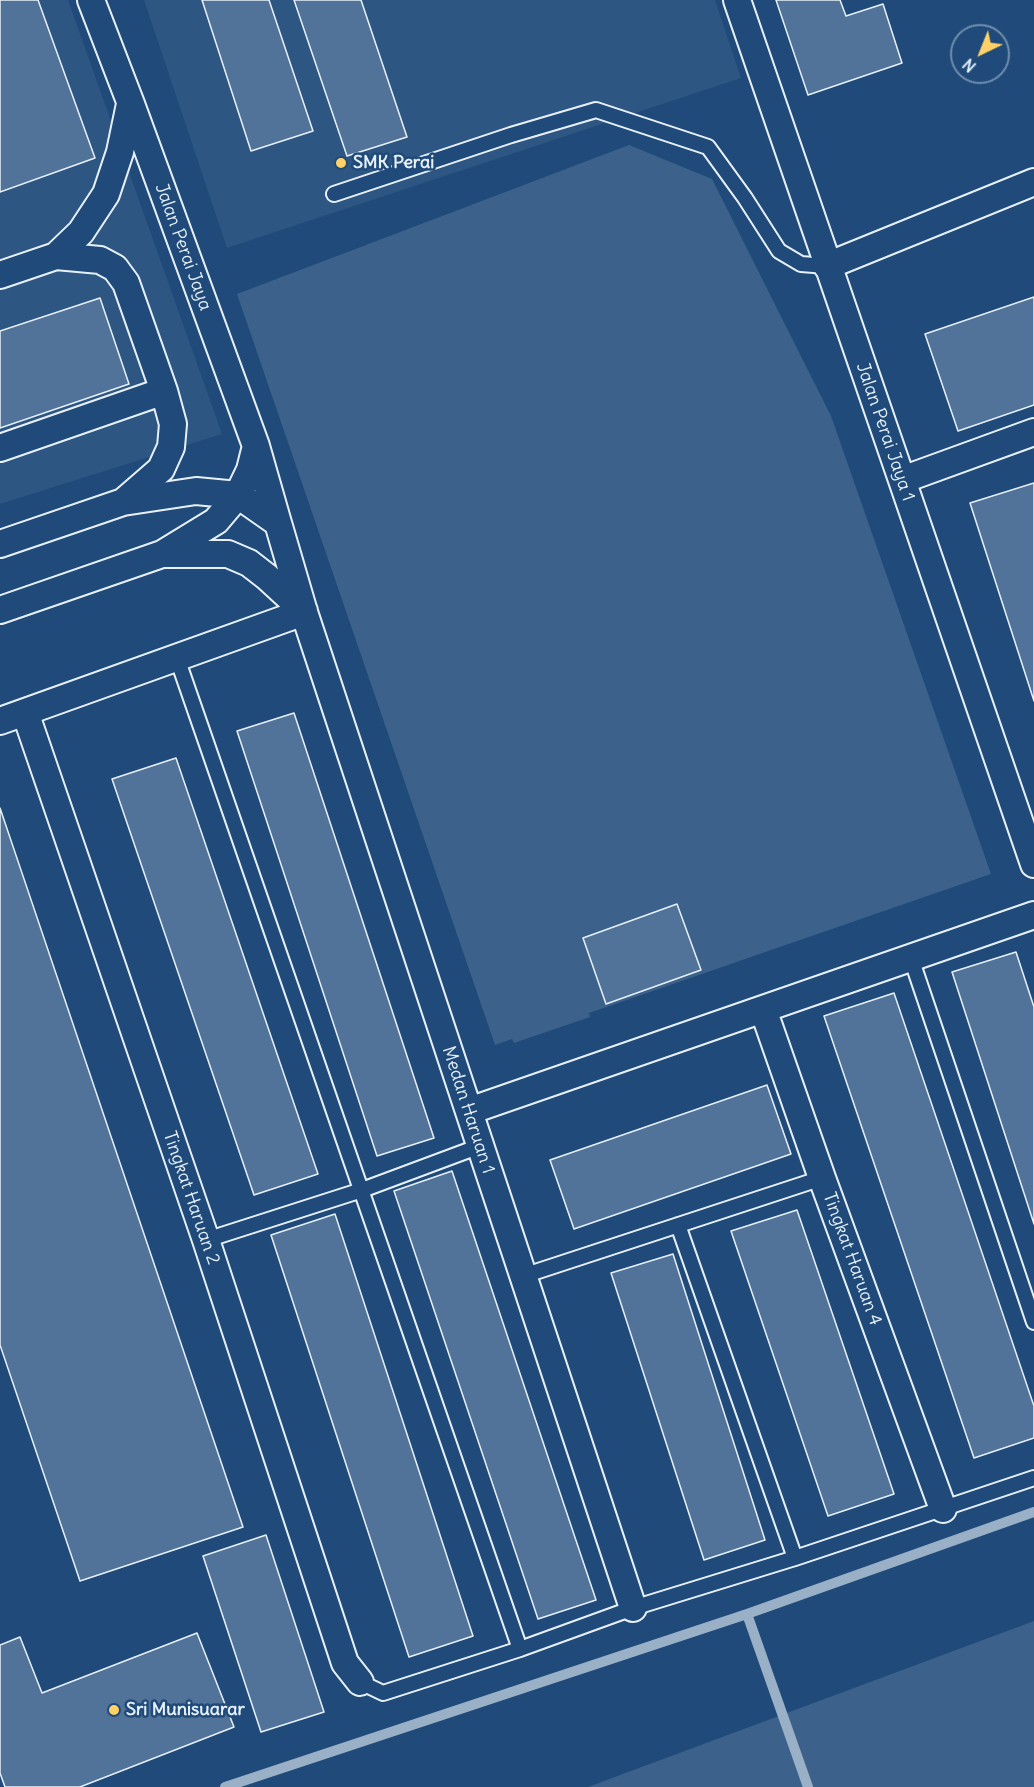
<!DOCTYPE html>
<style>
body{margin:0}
#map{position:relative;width:1034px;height:1787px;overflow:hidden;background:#1f4a7a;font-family:Delius,sans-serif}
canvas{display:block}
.north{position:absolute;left:950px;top:24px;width:60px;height:60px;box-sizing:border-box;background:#1f4a7a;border:2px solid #6f8dac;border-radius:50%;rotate:223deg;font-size:16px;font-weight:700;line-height:24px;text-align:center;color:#e8f1f8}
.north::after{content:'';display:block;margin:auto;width:21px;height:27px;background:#ffd166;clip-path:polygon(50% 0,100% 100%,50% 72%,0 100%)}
</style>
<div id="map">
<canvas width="1034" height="1787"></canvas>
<div class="north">N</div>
</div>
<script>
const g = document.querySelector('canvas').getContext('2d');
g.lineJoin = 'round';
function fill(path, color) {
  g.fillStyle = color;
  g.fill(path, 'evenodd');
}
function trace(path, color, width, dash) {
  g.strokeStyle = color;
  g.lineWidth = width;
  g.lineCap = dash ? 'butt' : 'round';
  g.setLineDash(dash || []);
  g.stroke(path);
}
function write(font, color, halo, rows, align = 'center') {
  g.font = font + ' Delius,sans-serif';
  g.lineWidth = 5;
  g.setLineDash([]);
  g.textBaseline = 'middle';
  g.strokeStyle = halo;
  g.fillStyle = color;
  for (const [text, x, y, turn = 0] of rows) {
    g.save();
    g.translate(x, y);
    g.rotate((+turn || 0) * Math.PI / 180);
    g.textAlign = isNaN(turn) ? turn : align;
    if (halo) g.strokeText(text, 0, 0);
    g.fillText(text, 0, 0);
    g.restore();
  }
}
const built = new Path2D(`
 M0 0H68L222 434 0 504Z
 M144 0H715L741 78 227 248Z`);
const green = new Path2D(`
 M629 145 712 179 831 416 991 874 589 1013 590 1017 514 1043 512 1039 495 1045 237 294Z
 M1034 1621V1787H588Z`);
const stream = new Path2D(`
 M747 1614 808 1787
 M225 1787 747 1614 1034 1512`);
const building = new Path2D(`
 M0 0H38L95 158 0 192Z
 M202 0H269L313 131 251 151Z
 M294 0H361L407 137 347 156Z
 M776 0H840L846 16 883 4 902 63 808 95Z
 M1034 297V405L958 431 925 334Z
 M100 298 129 384 0 428V331Z
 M1034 483V701L970 503Z
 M294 713 434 1138 377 1156 237 731Z
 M176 758 318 1174 254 1195 112 779Z
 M0 808 243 1527 80 1581 0 1345Z
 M677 904 701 970 606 1004 583 938Z
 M1016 952 1034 1007V1224L952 972Z
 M894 993 1034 1406V1438L974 1458 824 1016Z
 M767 1085 791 1154 574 1229 550 1160Z
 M452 1171 596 1600 538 1619 394 1191Z
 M797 1210 894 1494 828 1516 731 1231Z
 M335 1214 473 1636 409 1657 271 1235Z
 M673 1254 765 1540 704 1560 611 1273Z
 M266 1535 324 1712 261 1732 203 1556Z
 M197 1633 234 1727 80 1787H5L0 1773V1645L20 1637 42 1693Z`);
const service = new Path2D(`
 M334 194 511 135 596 110 708 147 745 198 779 251 801 264 827 266
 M177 658 520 1649
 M911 958 1034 1322
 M678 1225 795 1558
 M206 1240 362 1190 480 1146
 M523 1276 822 1178
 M360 1682 383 1693 520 1649 633 1608 795 1558 1034 1478`);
const minor = new Path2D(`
 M737 0 1034 864
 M56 256 81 232 106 194 120 152 130 104
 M827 266 1034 182
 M0 275 56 256 100 260 115 268 126 283 164 391 173 424 171 447 161 469 123 502
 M256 446 278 523
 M0 448 164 391
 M902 480 1034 432
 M0 544 123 502 196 491 238 495 278 523 304 612 633 1608
 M162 554H228L249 563 267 577 304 611
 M0 610 162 554 216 521 238 495 250 470 256 446 131 104 91 0
 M25 712 206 1240 345 1663 360 1682
 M0 721 304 612
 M763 1009 822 1178 943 1509
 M469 1111 1034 915`);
const markers = [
 [341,163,6,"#ffd166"],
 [114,1710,6,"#ffd166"]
];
const poiNames = [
 ["SMK Perai",353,163],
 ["Sri Munisuarar",126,1710]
];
const streetNames = [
 ["Jalan Perai Jaya",183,247,70],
 ["Jalan Perai Jaya 1",885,432,71],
 ["Medan Haruan 1",468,1110,72],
 ["Tingkat Haruan 2",191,1198,71],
 ["Tingkat Haruan 4",852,1259,70]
];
fill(built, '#2e5683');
fill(green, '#3c628c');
trace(stream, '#9ab0c7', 10);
fill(building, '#517399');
trace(building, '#e8f1f8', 1.5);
trace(service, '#e8f1f8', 18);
trace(minor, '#e8f1f8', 30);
trace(service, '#1f4a7a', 14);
trace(minor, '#1f4a7a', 26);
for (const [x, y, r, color] of markers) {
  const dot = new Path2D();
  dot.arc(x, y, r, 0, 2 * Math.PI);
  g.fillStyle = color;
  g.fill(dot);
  trace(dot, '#1f4a7a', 2);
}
write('bold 18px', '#e8f1f8', '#1f4a7a', poiNames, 'left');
write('18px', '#e8f1f8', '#1f4a7a', streetNames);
</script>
